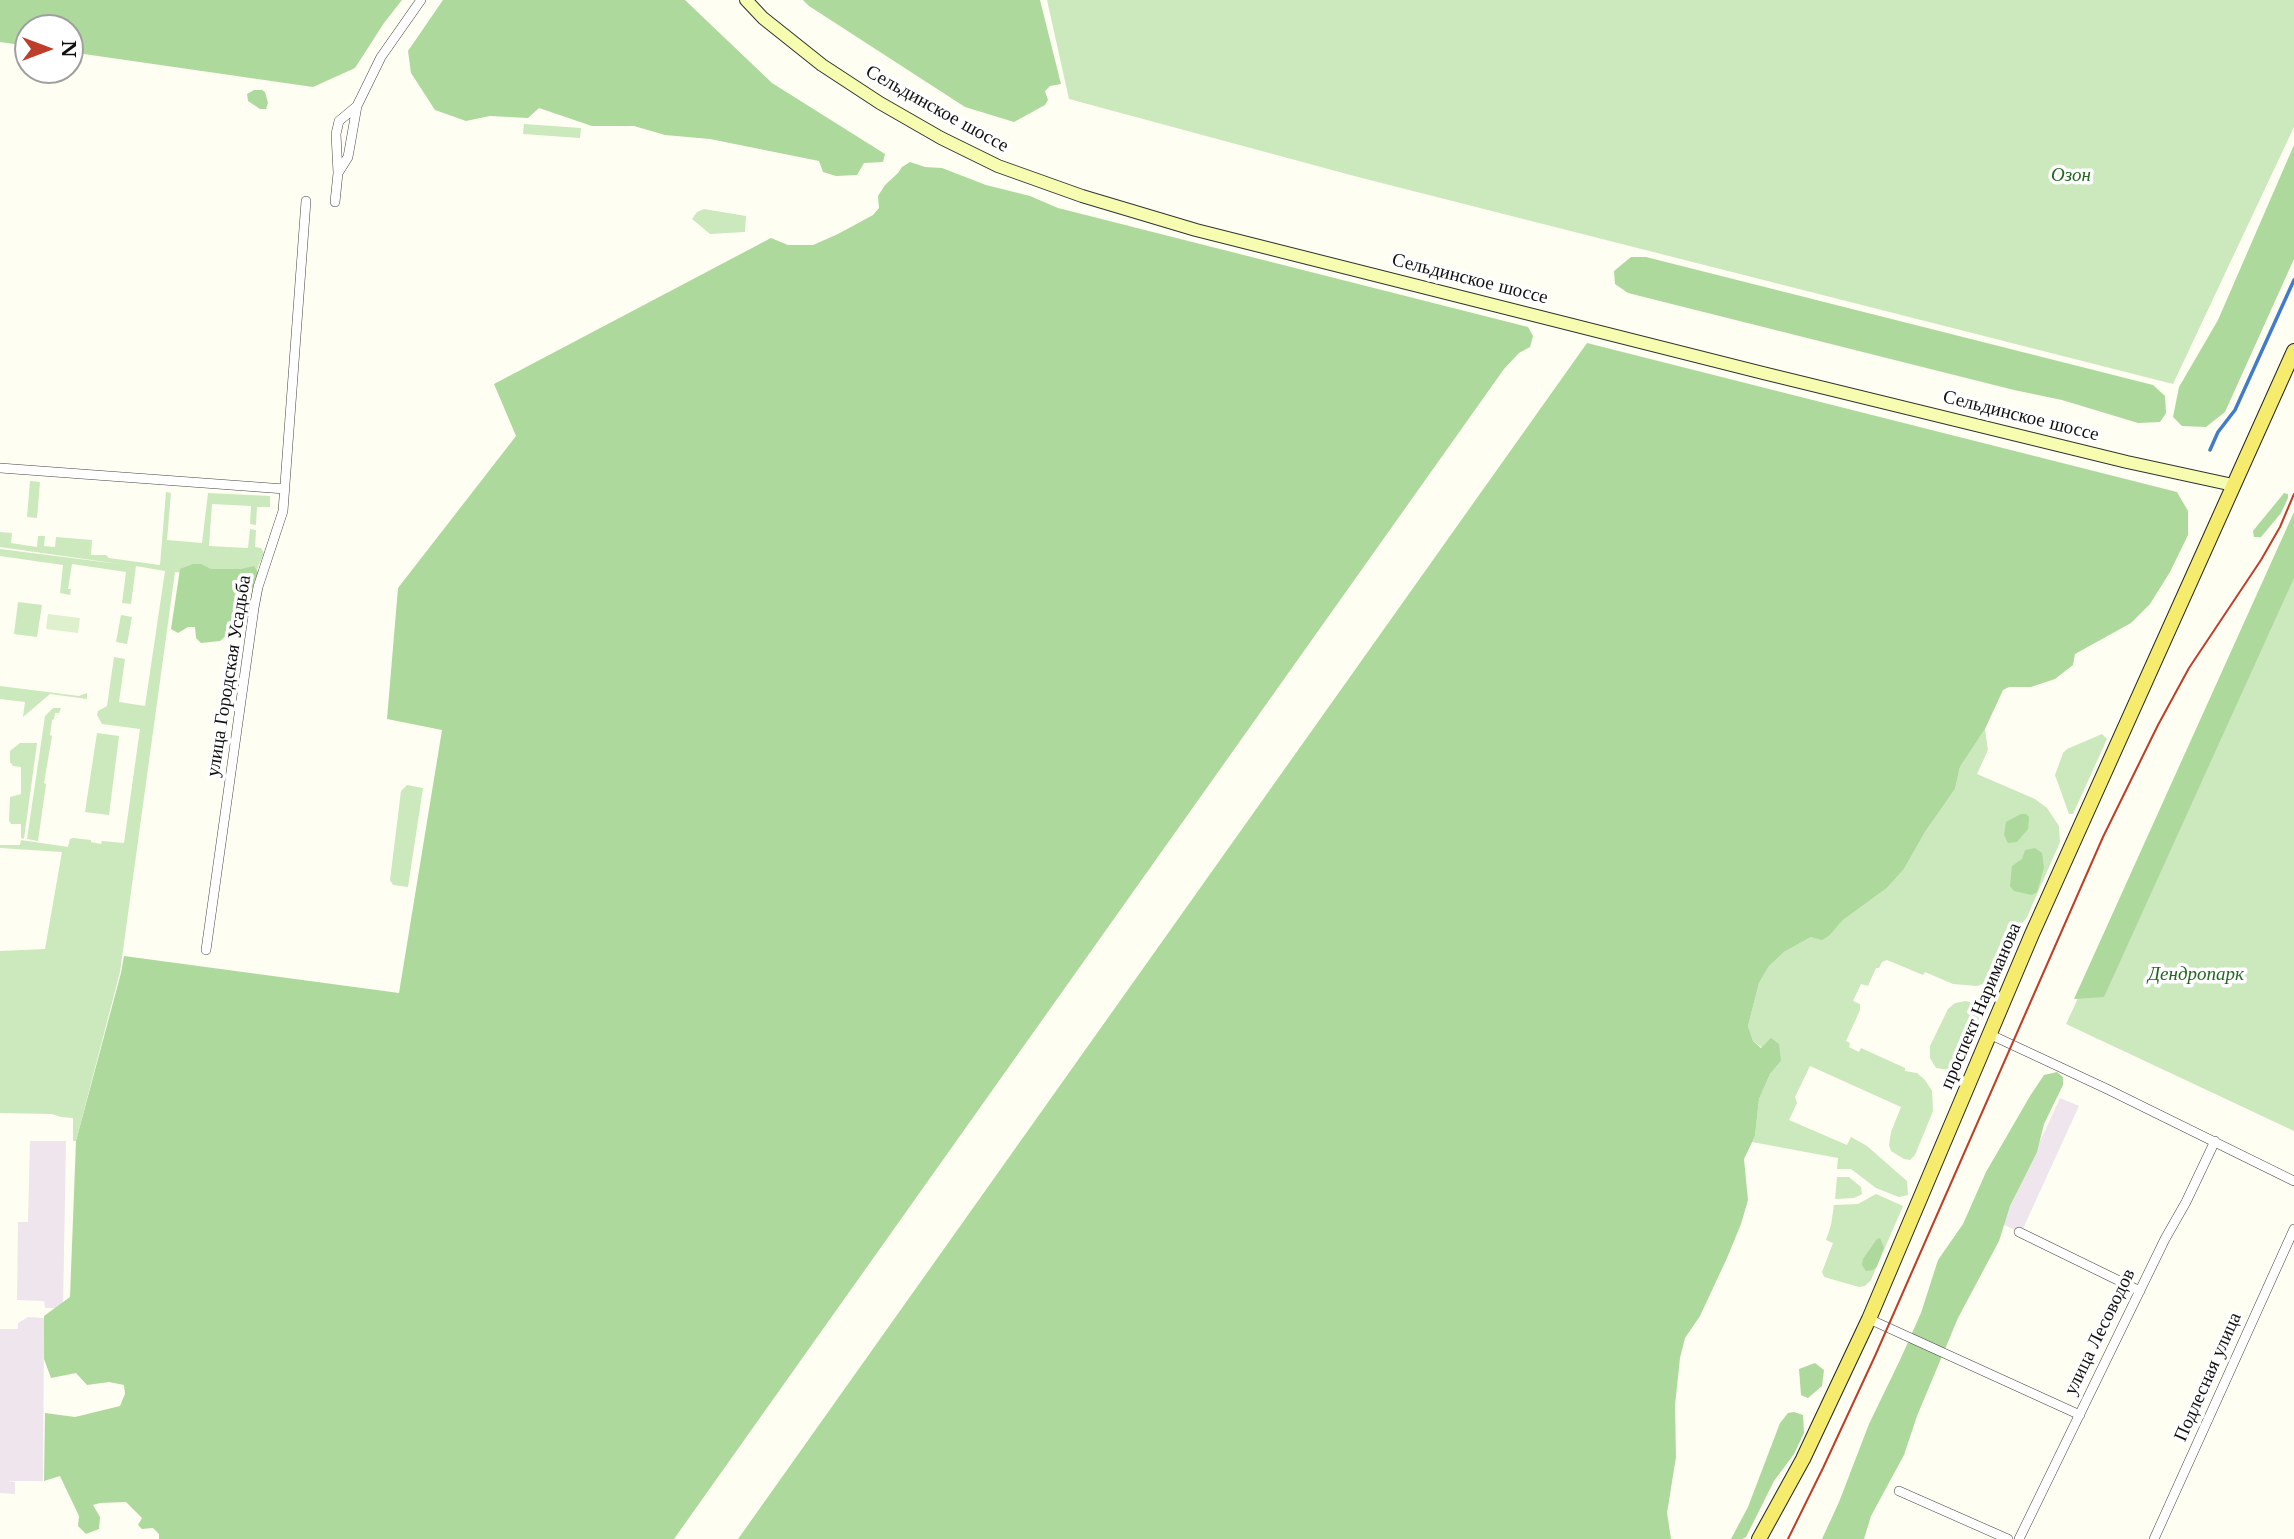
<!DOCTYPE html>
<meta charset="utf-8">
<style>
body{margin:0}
#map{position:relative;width:2294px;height:1539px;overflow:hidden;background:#fffef3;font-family:"Libre Baskerville",serif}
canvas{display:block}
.north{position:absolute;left:14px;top:14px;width:70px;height:70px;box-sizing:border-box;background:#fff;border:2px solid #9f9f9f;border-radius:50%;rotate:90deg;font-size:19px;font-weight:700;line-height:28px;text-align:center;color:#101010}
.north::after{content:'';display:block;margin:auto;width:24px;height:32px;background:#bd3e2a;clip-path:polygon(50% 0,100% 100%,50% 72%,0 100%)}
</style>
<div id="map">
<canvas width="2294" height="1539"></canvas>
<div class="north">N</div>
</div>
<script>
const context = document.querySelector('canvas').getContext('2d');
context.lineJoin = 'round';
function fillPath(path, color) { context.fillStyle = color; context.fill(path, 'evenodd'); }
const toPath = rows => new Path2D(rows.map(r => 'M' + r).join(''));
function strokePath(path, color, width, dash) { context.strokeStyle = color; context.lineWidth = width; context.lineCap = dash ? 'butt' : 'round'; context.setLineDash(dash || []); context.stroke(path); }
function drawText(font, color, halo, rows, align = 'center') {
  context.font = font + ' "Libre Baskerville",serif'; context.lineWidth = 7; context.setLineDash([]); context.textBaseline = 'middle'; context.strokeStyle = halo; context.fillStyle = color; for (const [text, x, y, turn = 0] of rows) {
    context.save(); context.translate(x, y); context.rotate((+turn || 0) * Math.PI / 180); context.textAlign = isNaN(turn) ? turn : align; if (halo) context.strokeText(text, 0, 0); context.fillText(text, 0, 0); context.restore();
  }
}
fillPath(toPath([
 [2060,1098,2079,1106,2021,1233,2002,1224],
 [30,1141,66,1141,63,1308,45,1308,44,1301,17,1300,18,1222,28,1222],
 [28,1317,44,1318,43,1481,6,1481,15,1482,15,1494,0,1493,0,1329,18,1329,18,1323]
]), '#eee5ed');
fillPath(toPath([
 [1047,0,2294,0,2294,127,2173,384,1358,177,1069,99],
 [524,124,581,128,580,138,523,134],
 [704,209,746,216,745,232,710,234,692,219,697,212],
 [30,481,40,482,37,518,27,517],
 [166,492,171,493,167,540,202,543,208,493,270,496,270,507,257,507,256,525,250,524,251,506,212,504,209,546,248,548,250,529,256,530,255,547,261,548,264,553,252,581,175,572,120,972,76,1141,73,1141,73,1118,61,1117,52,1114,0,1113,0,951,45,949,62,852,0,848,0,845,20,845,21,840,68,847,70,839,73,838,91,840,91,842,101,844,102,841,124,843,140,729,102,724,97,715,98,711,107,706,114,657,125,659,119,702,145,706,165,571,136,566,131,604,122,603,126,572,72,564,68,589,71,589,70,595,60,593,63,565,0,556,0,549,127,565,0,547,0,532,12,533,11,543,37,547,38,536,45,536,44,546,55,547,56,537,92,540,91,555,106,555,109,558,160,565],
 [2294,536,2294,1131,2066,1024],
 [18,602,42,605,37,637,14,634],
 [121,615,132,617,127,644,116,642],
 [0,686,79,696,87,693,87,699,50,694,23,717,25,702,0,699],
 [53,708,61,708,59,713,55,713,54,719,52,720,50,735,52,736,44,783,46,784,38,841,27,839,45,716],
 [1985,729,1988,750,1977,774,2035,799,2047,808,2059,826,2060,842,2027,917,2012,937,1994,974,1986,983,1977,986,1953,984,1925,972,1923,975,1887,960,1882,962,1879,968,1876,968,1868,986,1861,984,1853,1001,1860,1004,1860,1010,1846,1041,1850,1043,1849,1047,1859,1052,1861,1048,1905,1068,1905,1071,1917,1073,1925,1080,1932,1091,1933,1111,1915,1155,1910,1160,1904,1159,1891,1151,1889,1145,1891,1132,1901,1107,1810,1066,1795,1097,1797,1103,1789,1120,1847,1145,1851,1137,1867,1146,1907,1181,1908,1195,1899,1197,1876,1188,1851,1169,1837,1169,1838,1158,1752,1142,1755,1136,1759,1099,1770,1074,1781,1061,1753,1041,1748,1026,1759,983,1769,966,1784,952,1811,937,1830,935,1843,920,1887,888,1904,869,1925,832,1955,789,1960,767],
 [97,733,119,736,109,815,85,812],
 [2102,734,2107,739,2073,814,2069,814,2055,775,2063,753,2067,749],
 [20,743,37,743,24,839,21,838,21,824,11,824,9,821,10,797,21,794,21,767,13,766,10,762,10,751],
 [407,785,423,788,408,887,393,885,390,880,401,791],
 [1966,1001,1977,1005,1980,1009,1980,1017,1959,1064,1949,1070,1936,1068,1930,1058,1930,1046,1948,1009,1955,1003],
 [1837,1177,1849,1177,1861,1187,1862,1194,1854,1198,1835,1199],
 [1876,1194,1903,1206,1871,1280,1865,1286,1859,1287,1824,1277,1822,1272,1833,1243,1826,1240,1831,1225,1834,1205,1858,1204]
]), '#cbe9bc');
fillPath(toPath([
 [0,0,402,0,384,23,355,68,313,87,70,52,70,28,28,28,28,46,0,42],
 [443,0,685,0,772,83,885,154,883,162,864,163,857,175,836,176,823,172,819,161,710,139,665,135,634,126,592,126,539,108,528,118,490,116,466,121,435,110,411,73,408,51],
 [803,0,1040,0,1061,84,1050,86,1045,91,1048,100,1045,105,1014,122,965,107,809,6],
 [254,90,262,90,265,92,268,103,266,109,260,109,248,101,247,94],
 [2294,145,2294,259,2225,412,2206,427,2182,426,2173,417,2179,387,2218,320],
 [910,162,925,167,942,168,986,185,1030,196,1058,208,1528,327,1533,336,1530,347,1519,353,1504,369,674,1539,159,1539,159,1534,153,1528,142,1529,138,1525,142,1518,126,1502,100,1503,93,1505,100,1517,99,1529,86,1534,78,1526,79,1516,60,1476,44,1481,45,1413,75,1417,120,1406,125,1394,124,1385,109,1382,87,1385,76,1373,51,1378,44,1359,44,1316,70,1297,76,1141,121,973,124,956,399,993,442,730,387,719,398,588,516,436,494,384,771,238,788,245,813,245,838,234,873,215,879,208,878,196,885,185,898,173,902,167],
 [1631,257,1646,257,2153,385,2165,396,2166,413,2160,422,2138,423,2062,400,2014,390,1628,293,1615,284,1614,271],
 [1587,343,2177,492,2188,511,2188,535,2170,572,2150,604,2131,623,2075,654,2073,665,2055,679,2031,687,2009,687,2003,690,1985,729,1960,767,1955,789,1925,832,1904,869,1887,888,1843,920,1830,935,1822,940,1811,937,1784,952,1769,966,1759,983,1748,1026,1753,1041,1761,1048,1771,1038,1779,1044,1781,1061,1770,1074,1759,1099,1755,1136,1744,1159,1748,1200,1741,1224,1727,1258,1700,1316,1685,1338,1680,1358,1675,1405,1676,1457,1667,1513,1671,1539,738,1539],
 [2284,493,2288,494,2288,498,2281,513,2261,537,2254,537,2253,531],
 [2294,512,2294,578,2104,997,2074,999],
 [193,564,201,564,211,569,241,569,254,566,258,572,248,601,241,610,238,626,220,641,201,643,196,638,195,627,188,627,178,633,171,629,180,569],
 [2021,814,2026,814,2029,817,2028,829,2017,842,2008,843,2004,835,2006,822],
 [2035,848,2042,853,2044,868,2037,892,2032,895,2014,891,2010,886,2012,866,2022,859,2025,850],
 [2057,1072,2063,1077,2063,1085,2044,1124,2037,1152,2010,1206,1999,1241,1958,1318,1917,1416,1904,1455,1871,1516,1864,1539,1822,1539,1839,1502,1869,1424,1900,1360,1921,1313,1938,1260,1963,1224,1986,1172,2030,1096,2044,1075],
 [1880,1238,1884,1248,1877,1266,1873,1270,1866,1271,1862,1265,1863,1259,1877,1239],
 [1815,1363,1824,1370,1822,1386,1808,1398,1801,1395,1799,1369],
 [1794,1412,1803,1415,1804,1433,1794,1454,1774,1481,1746,1537,1742,1539,1731,1539,1748,1507,1780,1423,1788,1413]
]), '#add99c');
fillPath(toPath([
 [48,614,80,618,78,633,46,629]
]), '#def0ce');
strokePath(toPath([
 [2210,450,2218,432,2235,410,2294,280]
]), '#417bca', 3.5);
const street = toPath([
 [338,173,348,157,357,106],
 [335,202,338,173,336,134,339,121,357,106,381,57,421,0],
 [0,468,285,489],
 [206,950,254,608,258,587,283,511,306,201],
 [1989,1034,2107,1089,2294,1181],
 [2019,1232,2140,1291],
 [1869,1319,2080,1415],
 [1899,1491,2008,1539],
 [2019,1539,2165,1239,2186,1202,2215,1141],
 [2154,1539,2294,1229]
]);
const secondary = toPath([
 [746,0,763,18,822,65,880,103,941,138,998,166,1082,196,1196,230,1763,373,2127,462,2233,485]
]);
const primary = toPath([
 [1759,1539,1803,1459,1869,1319,2032,934,2294,351]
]);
strokePath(street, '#434343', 10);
strokePath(secondary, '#323232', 14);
strokePath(primary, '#212121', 16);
strokePath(street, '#fff', 9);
strokePath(secondary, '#f7fdb0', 12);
strokePath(primary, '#f5ec6d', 14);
strokePath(toPath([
 [1788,1539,1823,1468,1875,1356,2103,837,2158,725,2189,668,2261,560,2280,527,2294,494]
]), '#bd3e2a', 2);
drawText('19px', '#101010', '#fff', [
 ["Сельдинское шоссе",937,109,29],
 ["Сельдинское шоссе",1470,279,14],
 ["Сельдинское шоссе",2021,416,14],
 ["улица Городская Усадьба",229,676,-81],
 ["проспект Нариманова",1981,1006,-67],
 ["улица Лесоводов",2100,1332,-64],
 ["Подлесная улица",2208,1377,-66]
]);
drawText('italic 19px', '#236721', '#fff', [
 ["Озон",2071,176],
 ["Дендропарк",2196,975]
]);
</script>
